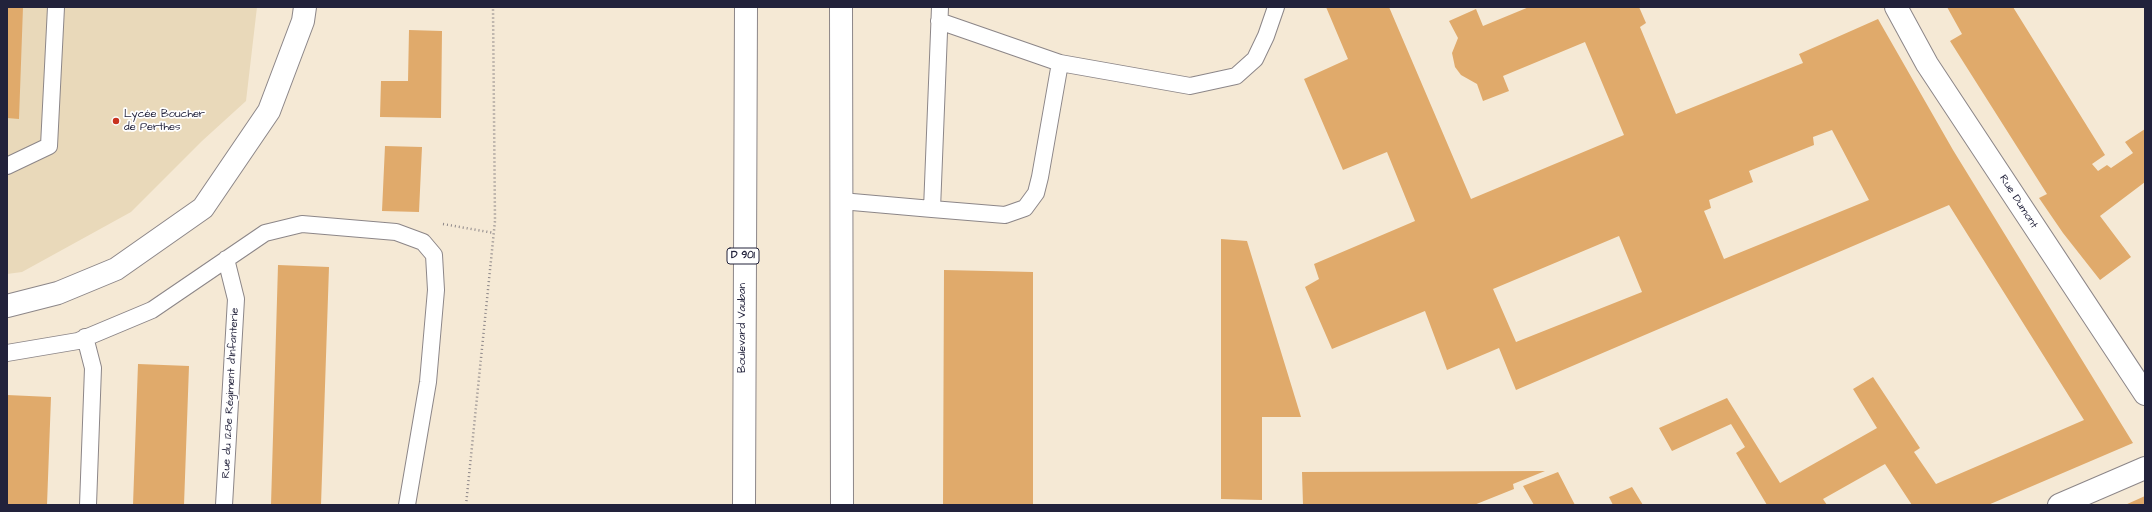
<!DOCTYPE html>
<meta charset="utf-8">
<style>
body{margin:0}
#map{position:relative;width:2152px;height:512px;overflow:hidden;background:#f5e9d5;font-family:"Architects Daughter",sans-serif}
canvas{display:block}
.frame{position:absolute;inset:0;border:8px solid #22223b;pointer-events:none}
</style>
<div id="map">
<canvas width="2152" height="512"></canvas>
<div class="frame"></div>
</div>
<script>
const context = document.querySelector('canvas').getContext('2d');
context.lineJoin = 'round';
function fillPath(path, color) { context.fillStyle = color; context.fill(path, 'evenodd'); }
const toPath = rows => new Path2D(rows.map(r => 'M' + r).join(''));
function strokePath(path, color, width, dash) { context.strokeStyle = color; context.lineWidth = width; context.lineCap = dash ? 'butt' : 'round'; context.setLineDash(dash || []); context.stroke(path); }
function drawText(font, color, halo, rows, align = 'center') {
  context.font = font + ' "Architects Daughter",sans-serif'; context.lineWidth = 3.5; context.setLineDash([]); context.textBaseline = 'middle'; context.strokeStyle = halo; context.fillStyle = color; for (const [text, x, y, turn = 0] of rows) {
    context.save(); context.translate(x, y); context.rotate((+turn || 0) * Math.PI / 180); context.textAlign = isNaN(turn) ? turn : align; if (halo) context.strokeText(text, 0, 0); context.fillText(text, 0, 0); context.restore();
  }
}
fillPath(toPath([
 [7,7,257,7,246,101,202,141,131,212,22,272,7,274]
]), '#e9d9ba');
fillPath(toPath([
 [7,7,23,7,19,119,7,118],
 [1326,7,1389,7,1471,199,1624,135,1585,42,1503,76,1509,91,1483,101,1477,84,1461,75,1455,67,1452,53,1458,38,1449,21,1476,9,1483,26,1529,7,1639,7,1646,23,1640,27,1676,114,1803,63,1799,54,1878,19,1953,150,2133,443,1988,505,1912,505,1885,464,1823,499,1827,505,1767,505,1736,453,1745,447,1731,424,1672,451,1659,428,1727,398,1780,483,1877,428,1853,389,1873,377,1920,448,1914,452,1936,484,2084,420,1949,205,1516,390,1499,348,1447,370,1425,311,1332,349,1305,287,1319,279,1314,264,1415,221,1387,152,1343,170,1304,79,1348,59],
 [1832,130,1869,200,1724,259,1704,211,1711,208,1709,200,1753,182,1749,171,1814,145,1813,137],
 [1619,236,1642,292,1516,342,1493,289],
 [1947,7,2013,7,2105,155,2092,164,2098,171,2107,165,2111,168,2133,153,2125,142,2145,129,2145,182,2100,216,2131,257,2100,280,2063,233,2039,198,2047,194,1950,41,1962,34],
 [409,30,442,31,441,118,380,117,381,81,408,81],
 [385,146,422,147,419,212,382,211],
 [1221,239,1247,241,1301,417,1262,417,1262,500,1221,499],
 [278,265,329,267,321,505,271,505],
 [944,270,1033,272,1033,505,943,505],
 [138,364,189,366,184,505,133,505],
 [7,395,51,397,47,505,7,505],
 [1545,471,1513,484,1514,489,1474,505,1303,505,1302,472],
 [1558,472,1575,505,1534,505,1523,486],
 [1632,487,1643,505,1613,505,1609,497],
 [2145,496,2145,505,2125,505]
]), '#e0aa6b');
const service = toPath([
 [939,21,1060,63,1040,177,1036,193,1025,208,1005,215,932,209,940,7],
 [1060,63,1190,86,1236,76,1255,59,1266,36,1276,7],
 [7,166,49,146,56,7],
 [841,201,932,209],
 [85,337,93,368,88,505],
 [7,353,78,341,152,310,265,233,302,224,396,232,423,242,434,255,436,290,428,382,407,505],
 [224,505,236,299,226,259]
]);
const minor = toPath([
 [1896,7,1927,64,2145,394],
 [7,306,58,293,116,269,203,208,269,111,303,21,305,7],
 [2059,505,2145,468]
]);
const primary = toPath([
 [841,7,842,505],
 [744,505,746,7]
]);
strokePath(service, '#8c8688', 18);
strokePath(minor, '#8c8688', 24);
strokePath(primary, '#8c8688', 24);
strokePath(toPath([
 [443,224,494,233],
 [466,505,495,221,493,7]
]), '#8c8688', 2.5, [1, 3]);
strokePath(service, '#fff', 16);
strokePath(minor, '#fff', 22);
strokePath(primary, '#fff', 22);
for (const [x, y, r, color] of [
 [116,121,4,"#c8321e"]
]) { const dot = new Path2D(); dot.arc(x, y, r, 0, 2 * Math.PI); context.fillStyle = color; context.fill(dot); strokePath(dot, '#fff', 1.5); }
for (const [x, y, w] of [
 [743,256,32]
]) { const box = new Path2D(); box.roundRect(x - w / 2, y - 8, w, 16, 3); context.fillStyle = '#fff'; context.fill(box); strokePath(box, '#22223b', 1); }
drawText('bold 10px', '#22223b', null, [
 ["D 901",743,256]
]);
drawText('11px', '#22223b', '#fff', [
 ["Lycée Boucher",124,115],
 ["de Perthes",124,128]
], 'left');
drawText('11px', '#22223b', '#fff', [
 ["Rue Dumont",2018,202,57],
 ["Boulevard Vauban",743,328,-90],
 ["Rue du 128e Régiment d'Infanterie",231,393,-87]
]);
</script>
